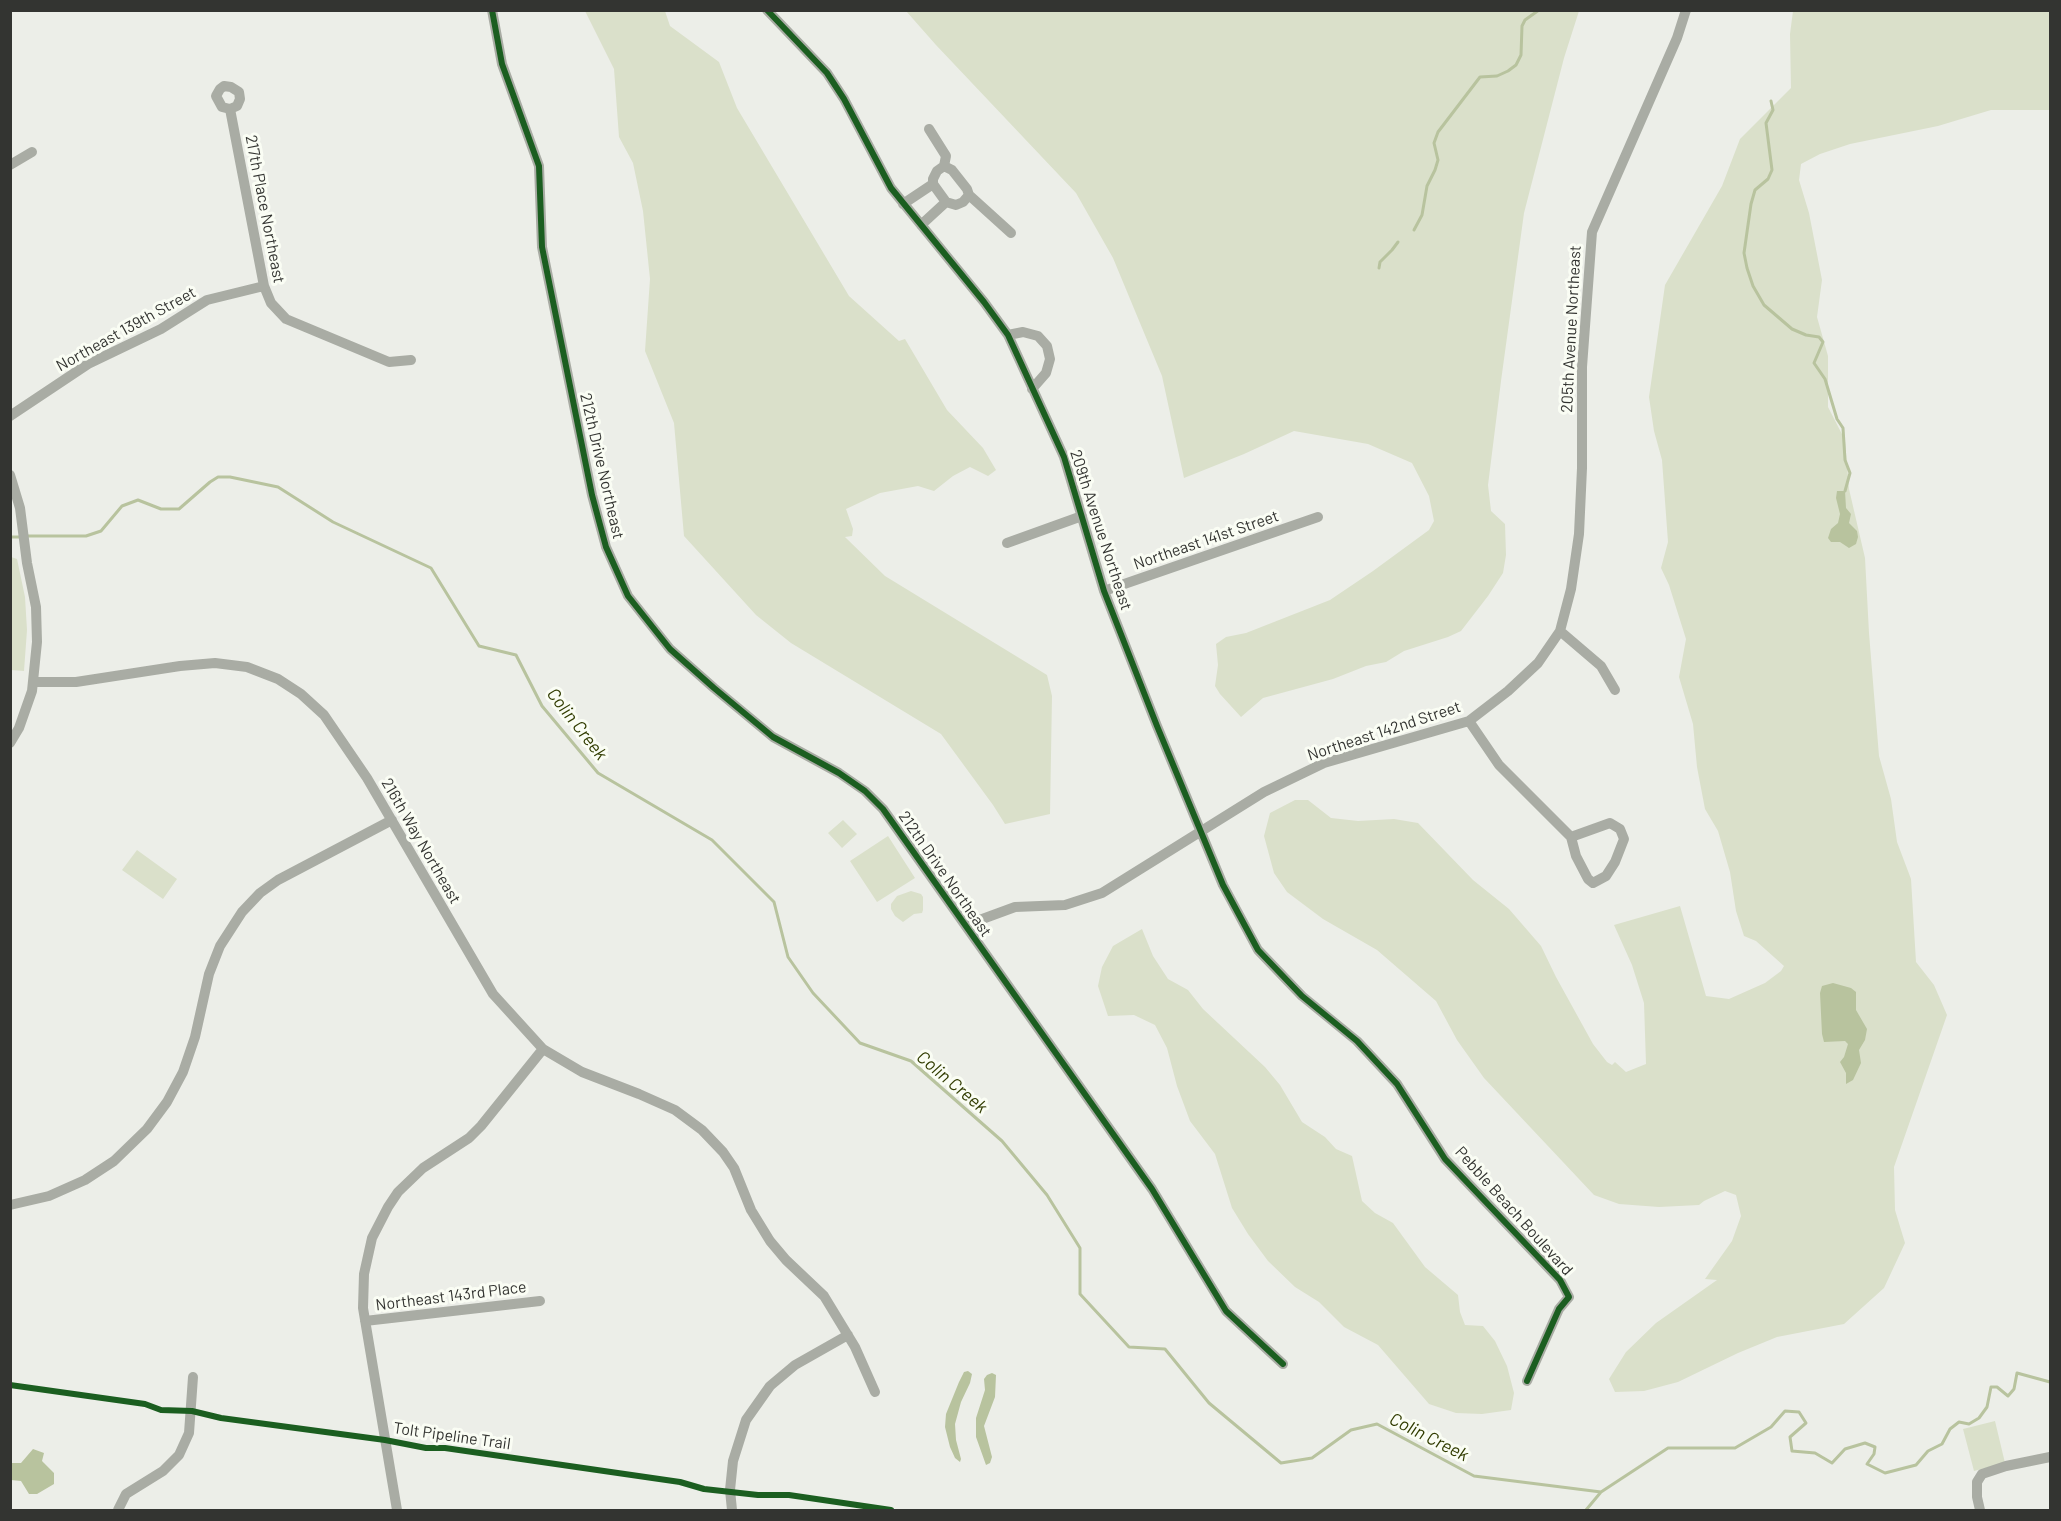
<!DOCTYPE html>
<style>
body{margin:0}
#map{position:relative;width:2061px;height:1521px;overflow:hidden;background:#eceee8;font-family:Barlow,sans-serif}
canvas{display:block}
.frame{position:absolute;inset:0;border:12px solid #333431;pointer-events:none}
</style>
<div id="map">
<canvas width="2061" height="1521"></canvas>
<div class="frame"></div>
</div>
<script>
const context = document.querySelector('canvas').getContext('2d');
context.lineJoin = 'round';
function fillPath(path, color) { context.fillStyle = color; context.fill(path, 'evenodd'); }
const toPath = rows => new Path2D(rows.map(r => 'M' + r).join(''));
function strokePath(path, color, width, dash) { context.strokeStyle = color; context.lineWidth = width; context.lineCap = dash ? 'butt' : 'round'; context.setLineDash(dash || []); context.stroke(path); }
function drawText(font, color, halo, rows, align = 'center') {
  context.font = font + ' Barlow,sans-serif'; context.lineWidth = 6; context.setLineDash([]); context.textBaseline = 'middle'; context.strokeStyle = halo; context.fillStyle = color; for (const [text, x, y, turn = 0] of rows) {
    context.save(); context.translate(x, y); context.rotate((+turn || 0) * Math.PI / 180); context.textAlign = isNaN(turn) ? turn : align; if (halo) context.strokeText(text, 0, 0); context.fillText(text, 0, 0); context.restore();
  }
}
fillPath(toPath([
 [585,11,665,11,670,26,719,62,737,108,849,296,899,341,905,339,947,410,983,448,996,470,988,476,970,467,953,476,934,491,918,486,880,493,846,509,853,529,852,536,845,537,885,576,1047,675,1052,696,1050,814,1005,824,993,805,941,734,791,643,756,615,684,536,674,423,645,351,650,279,643,211,633,163,619,137,614,69],
 [906,11,1579,11,1564,58,1524,213,1501,381,1488,485,1491,511,1505,524,1506,555,1503,573,1488,596,1461,631,1448,637,1404,651,1386,662,1366,666,1333,679,1263,698,1241,717,1220,694,1215,686,1218,665,1216,644,1226,637,1246,633,1330,600,1373,571,1429,530,1434,521,1429,496,1412,463,1368,444,1294,431,1244,454,1184,478,1162,376,1113,258,1076,193,936,45],
 [1793,11,2050,11,2050,110,1991,110,1938,126,1850,144,1820,154,1801,164,1799,180,1809,213,1822,280,1817,317,1828,356,1828,407,1845,440,1849,489,1865,558,1869,633,1879,756,1891,799,1897,842,1911,879,1916,962,1934,985,1947,1015,1894,1167,1895,1210,1905,1243,1884,1288,1844,1324,1777,1337,1738,1353,1678,1382,1644,1391,1615,1392,1609,1379,1626,1352,1656,1323,1717,1280,1705,1279,1732,1241,1741,1216,1736,1195,1725,1191,1704,1201,1699,1205,1659,1207,1619,1204,1594,1195,1484,1078,1457,1040,1436,1001,1377,950,1323,919,1287,892,1274,873,1264,836,1270,813,1295,800,1308,800,1331,818,1358,821,1394,819,1418,823,1473,880,1509,909,1541,946,1556,977,1593,1044,1607,1062,1612,1065,1615,1062,1626,1072,1646,1064,1644,1003,1632,965,1614,925,1680,906,1706,996,1729,999,1765,983,1781,971,1784,966,1756,941,1744,936,1736,911,1730,872,1718,831,1705,809,1697,767,1693,724,1679,677,1686,639,1669,585,1661,568,1668,542,1662,460,1654,431,1649,397,1665,285,1722,186,1740,139,1791,88,1790,34],
 [11,557,17,559,25,597,27,630,24,671,11,670],
 [843,820,857,834,842,848,828,833],
 [888,836,915,878,877,902,850,861],
 [137,850,177,879,163,899,122,870],
 [911,891,921,894,923,897,923,910,922,913,914,914,903,922,895,916,891,909,891,904,897,896],
 [1142,929,1153,956,1168,979,1188,990,1203,1009,1265,1067,1280,1085,1302,1122,1325,1137,1336,1149,1352,1156,1362,1201,1375,1213,1393,1223,1425,1267,1458,1295,1460,1312,1465,1325,1483,1326,1495,1341,1507,1366,1514,1393,1511,1410,1482,1414,1456,1413,1429,1404,1378,1345,1344,1327,1319,1302,1295,1287,1268,1261,1248,1234,1232,1208,1215,1154,1190,1121,1177,1086,1167,1048,1155,1025,1134,1015,1108,1016,1098,986,1102,967,1113,946],
 [1995,1421,2005,1463,1974,1471,1963,1429]
]), '#dae0ca');
fillPath(toPath([
 [1837,491,1845,491,1846,508,1851,514,1849,523,1857,531,1858,537,1856,544,1849,548,1840,542,1831,542,1828,538,1831,529,1838,523,1840,514,1836,498],
 [1833,983,1851,988,1856,992,1856,1010,1867,1029,1865,1040,1859,1050,1861,1063,1853,1080,1846,1084,1846,1073,1840,1062,1844,1057,1848,1044,1845,1041,1824,1042,1822,1034,1820,993,1822,986],
 [968,1371,972,1374,970,1383,961,1402,955,1424,956,1440,961,1459,960,1462,955,1458,950,1447,945,1427,946,1414,959,1382,964,1372],
 [992,1373,996,1375,995,1397,984,1426,992,1457,990,1463,986,1465,976,1437,976,1418,985,1390,984,1379,987,1375],
 [33,1449,44,1453,42,1461,54,1473,54,1484,37,1494,29,1494,21,1481,11,1480,11,1463,21,1463]
]), '#b8c39e');
strokePath(toPath([
 [1771,101,1773,110,1766,123,1772,170,1768,179,1755,190,1751,204,1744,253,1747,268,1753,286,1764,305,1792,329,1806,335,1819,337,1823,342,1814,363,1825,379,1837,419,1843,428,1845,460,1850,473,1845,491],
 [1414,230,1422,215,1427,186,1435,170,1438,160,1434,143,1438,132,1480,77,1497,76,1508,71,1516,65,1521,55,1522,26,1525,20,1539,10],
 [1379,268,1380,262,1392,250,1398,242],
 [27,536,86,536,101,531,122,506,138,500,161,509,179,509,210,482,218,477,230,477,278,487,333,522,431,568,479,646,516,655,542,706,598,773,712,840,774,902,788,957,813,993,860,1043,911,1061,1002,1141,1047,1195,1080,1248,1080,1294,1129,1347,1165,1349,1209,1403,1281,1463,1312,1458,1351,1430,1377,1424,1474,1476,1601,1492],
 [10,537,21,537],
 [1586,1510,1601,1492,1668,1448,1735,1448,1771,1427,1785,1411,1799,1412,1806,1423,1790,1437,1792,1451,1815,1453,1832,1463,1845,1449,1865,1443,1875,1447,1874,1454,1867,1464,1885,1473,1916,1465,1928,1451,1942,1444,1950,1429,1959,1422,1969,1424,1979,1418,1987,1407,1991,1387,1997,1387,2008,1396,2014,1389,2017,1373,2050,1382]
]), '#b8c39e', 3);
strokePath(toPath([
 [492,10,502,64,539,166,542,247,592,495,606,547,628,596,670,649,714,688,773,737,839,773,865,791,883,809,1152,1189,1226,1311,1283,1364],
 [767,10,827,73,844,99,891,188,984,302,1008,335,1064,457,1104,591,1157,726,1223,885,1258,950,1302,996,1357,1041,1397,1084,1445,1159,1560,1280,1569,1297,1559,1309,1527,1381],
 [230,109,222,107,216,96,220,89,224,86,231,87,239,92,240,99,237,106,230,109,264,286,271,303,286,319,389,362,411,360],
 [929,129,946,156,944,166],
 [10,165,32,152],
 [944,166,952,170,967,189,969,195,963,202,956,205,946,202,933,184,933,179,937,171,944,166],
 [969,195,1011,233],
 [903,204,933,184],
 [921,225,946,202],
 [1008,335,1023,332,1038,336,1047,346,1050,359,1046,373,1032,389],
 [10,416,88,364,161,329,207,300,264,286],
 [10,475,20,508,27,563,36,607,37,642,32,691,19,728,10,743],
 [1007,543,1082,516],
 [1104,591,1318,517],
 [1560,631,1601,666,1615,690],
 [33,682,76,682,180,666,215,663,247,667,278,679,301,694,324,715,367,778,493,994,543,1049,582,1072,639,1094,675,1110,702,1130,723,1152,734,1168,751,1210,770,1241,786,1260,824,1296,855,1347,875,1392],
 [1469,721,1499,765,1571,837,1576,856,1588,879,1593,883,1606,876,1615,862,1624,839,1620,829,1610,823,1571,837],
 [966,925,1015,907,1065,905,1102,893,1264,792,1324,763,1469,721,1508,691,1538,663,1560,631,1571,589,1579,534,1582,468,1582,367,1592,232,1677,38,1686,10],
 [10,1205,49,1196,85,1180,114,1161,147,1129,167,1102,183,1072,195,1037,209,974,220,946,242,912,260,893,278,880,392,820],
 [365,1321,540,1301],
 [118,1510,126,1494,163,1471,179,1455,189,1433,193,1377],
 [397,1510,363,1308,364,1274,372,1238,388,1207,398,1192,423,1168,469,1138,481,1126,543,1049],
 [732,1510,730,1490,733,1461,746,1420,770,1386,795,1365,848,1335],
 [1980,1510,1977,1497,1977,1482,1982,1474,2006,1466,2050,1457]
]), '#a9aca4', 10);
strokePath(toPath([
 [492,10,502,64,539,166,542,247,592,495,606,547,628,596,670,649,714,688,773,737,839,773,865,791,883,809,1152,1189,1226,1311,1283,1364],
 [767,10,827,73,844,99,891,188,984,302,1008,335,1064,457,1104,591,1157,726,1223,885,1258,950,1302,996,1357,1041,1397,1084,1445,1159,1560,1280,1569,1297,1559,1309,1527,1381],
 [10,1385,145,1404,161,1410,192,1411,221,1418,385,1440,426,1448,445,1448,680,1482,704,1489,758,1495,789,1495,891,1510]
]), '#1b5e20', 6);
drawText('16px', '#333431', '#fafdf4', [
 ["217th Place Northeast",265,209,79],
 ["Northeast 139th Street",126,329,-29],
 ["205th Avenue Northeast",1571,329,-87],
 ["212th Drive Northeast",602,466,77],
 ["209th Avenue Northeast",1101,530,72],
 ["Northeast 141st Street",1206,540,-19],
 ["Northeast 142nd Street",1384,731,-18],
 ["216th Way Northeast",421,841,60],
 ["212th Drive Northeast",945,874,55],
 ["Pebble Beach Boulevard",1514,1211,48],
 ["Northeast 143rd Place",451,1296,-7],
 ["Tolt Pipeline Trail",452,1436,8]
]);
drawText('italic 18px', '#313c00', '#fafdf4', [
 ["Colin Creek",577,724,52],
 ["Colin Creek",952,1082,40],
 ["Colin Creek",1429,1437,27]
]);
</script>
